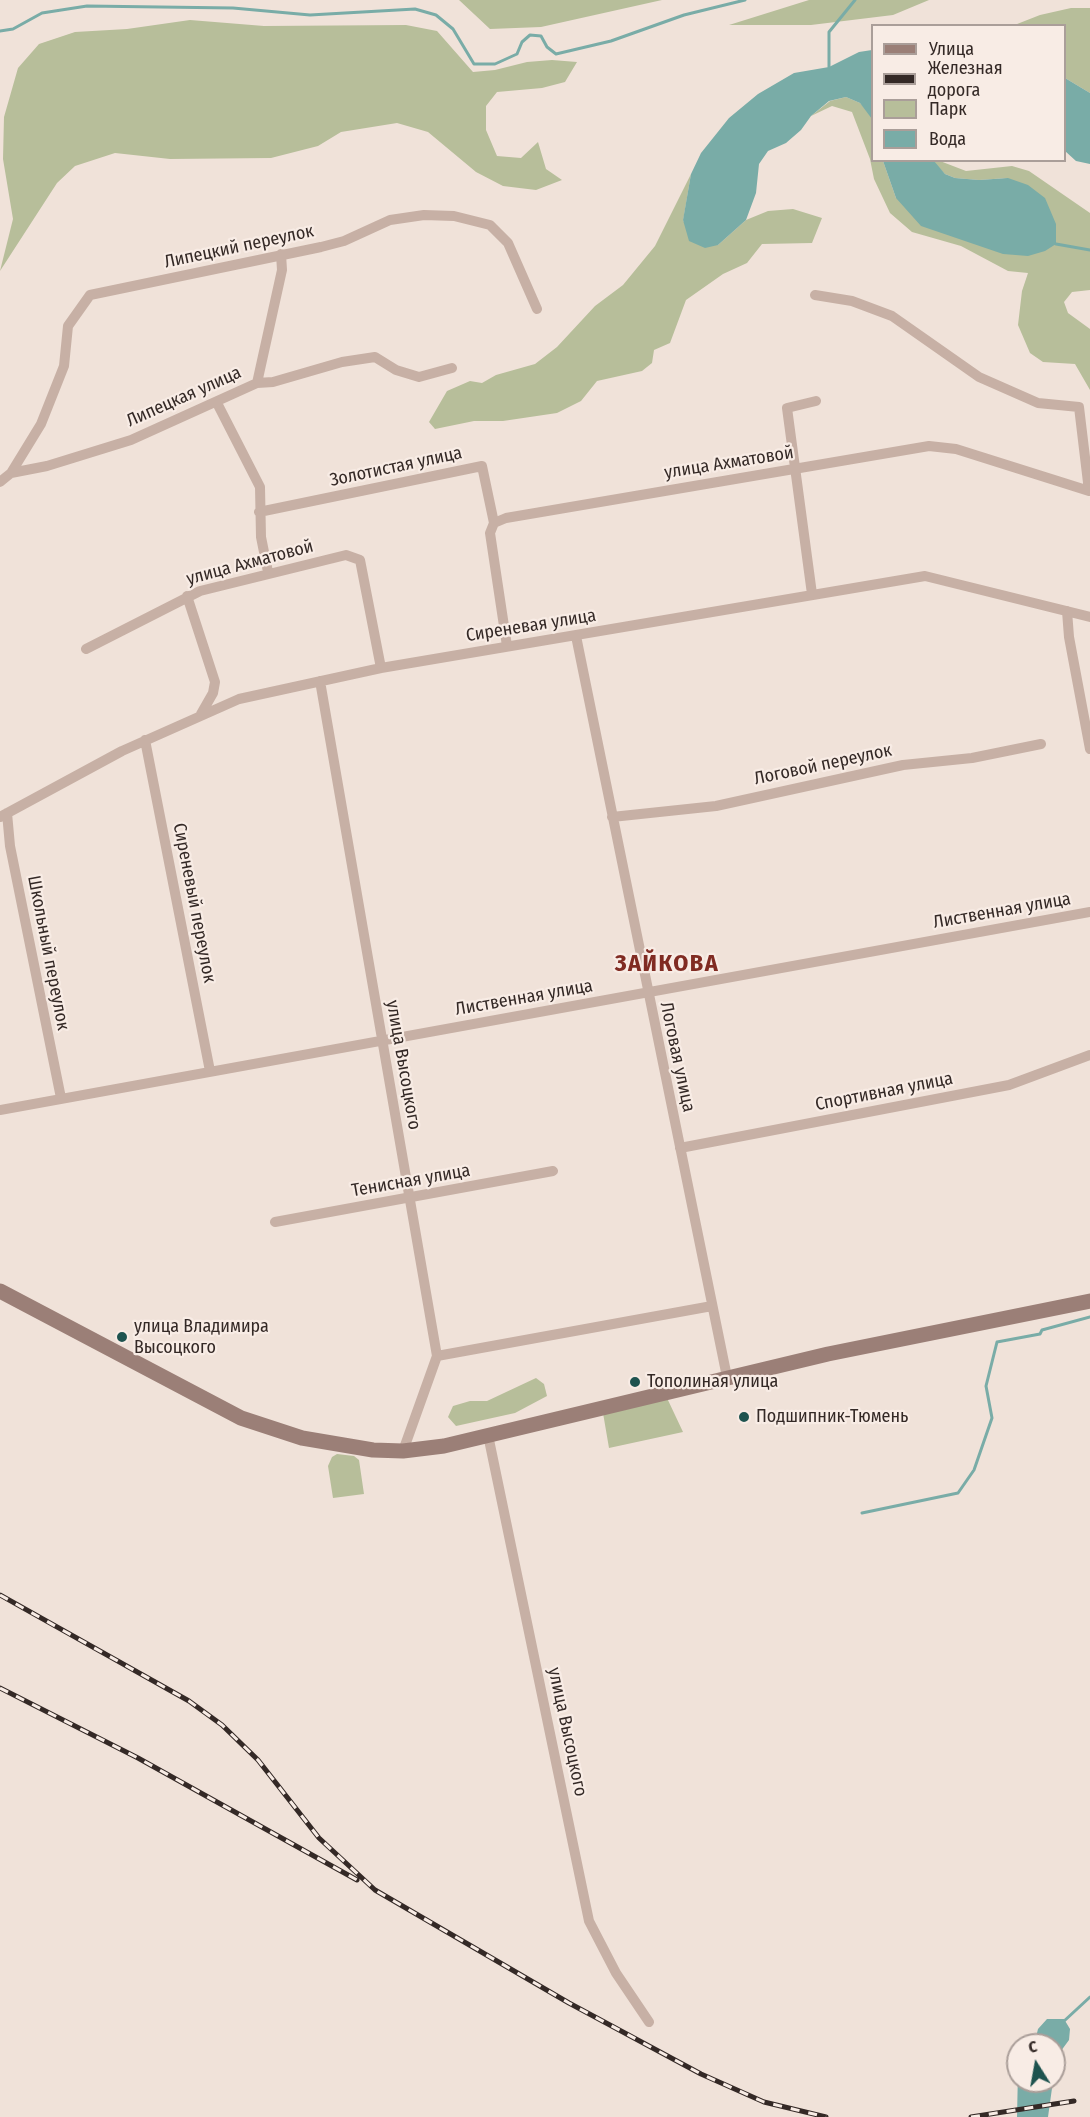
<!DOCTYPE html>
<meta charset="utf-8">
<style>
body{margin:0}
#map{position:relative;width:1090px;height:2117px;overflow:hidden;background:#f0e2d9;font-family:"Fira Sans Condensed",sans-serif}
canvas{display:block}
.legend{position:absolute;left:871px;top:24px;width:195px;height:138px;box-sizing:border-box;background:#f8ece5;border:2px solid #aa9e99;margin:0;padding:8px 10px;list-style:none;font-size:18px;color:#342926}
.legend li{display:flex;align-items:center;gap:12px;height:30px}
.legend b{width:30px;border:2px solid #aa9e99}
.north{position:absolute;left:1006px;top:2033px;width:60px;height:60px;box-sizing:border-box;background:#f8ece5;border:2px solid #aa9e99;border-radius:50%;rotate:349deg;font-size:16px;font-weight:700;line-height:24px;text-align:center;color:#342926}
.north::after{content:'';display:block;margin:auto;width:21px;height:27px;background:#1e534f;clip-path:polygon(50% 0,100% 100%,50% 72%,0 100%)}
</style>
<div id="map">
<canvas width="1090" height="2117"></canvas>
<ul class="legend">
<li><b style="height:8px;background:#9b7f77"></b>Улица</li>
<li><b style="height:8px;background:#342926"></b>Железная дорога</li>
<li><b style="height:16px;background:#b7be9a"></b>Парк</li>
<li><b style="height:16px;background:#79aca7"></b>Вода</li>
</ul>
<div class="north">С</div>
</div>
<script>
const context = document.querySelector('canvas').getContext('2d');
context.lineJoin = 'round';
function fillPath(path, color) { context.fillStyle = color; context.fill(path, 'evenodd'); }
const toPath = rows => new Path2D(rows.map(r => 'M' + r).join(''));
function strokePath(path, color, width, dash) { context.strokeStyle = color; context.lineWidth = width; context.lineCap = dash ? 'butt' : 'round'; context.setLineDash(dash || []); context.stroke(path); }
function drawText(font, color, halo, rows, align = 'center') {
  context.font = font + ' "Fira Sans Condensed",sans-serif'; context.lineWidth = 4.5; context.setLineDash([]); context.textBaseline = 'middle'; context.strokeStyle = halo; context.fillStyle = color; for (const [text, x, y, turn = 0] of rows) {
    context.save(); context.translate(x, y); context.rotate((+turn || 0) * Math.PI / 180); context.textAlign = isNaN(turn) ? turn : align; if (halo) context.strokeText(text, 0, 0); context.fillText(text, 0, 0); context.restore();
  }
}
fillPath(toPath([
 [459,0,662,0,541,27,490,29],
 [809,0,929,0,893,15,811,25,729,25],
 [1071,8,1090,8,1090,93,1065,78,1064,26,1012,26,1040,15],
 [190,20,264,26,406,25,437,31,473,72,495,70,527,62,552,60,577,62,565,82,542,88,497,92,486,106,486,130,497,156,521,158,538,142,546,169,562,180,536,190,503,186,476,172,428,132,397,123,341,132,318,146,271,158,170,159,115,153,75,166,57,183,0,271,13,219,3,159,4,117,18,68,39,44,75,32,127,29],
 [846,97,860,103,870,112,872,119,872,160,883,161,896,198,1008,178,979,180,955,178,945,174,936,165,934,161,940,161,966,171,1012,166,1029,171,1090,213,1090,290,1072,292,1064,302,1068,313,1090,329,1090,390,1075,364,1043,362,1030,353,1018,325,1022,291,1028,273,1008,271,961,246,912,232,890,213,874,179,870,159,852,112,832,106,811,116,830,101],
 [691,174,683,221,718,245,746,220,768,211,793,209,822,218,812,243,762,244,747,263,723,274,686,300,670,343,654,350,652,363,642,371,597,381,581,401,557,413,503,421,474,421,435,429,429,422,447,391,470,381,482,383,496,375,535,364,557,347,595,306,623,285,655,246],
 [536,1378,544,1384,547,1396,515,1413,456,1426,448,1417,453,1406,470,1401,487,1401],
 [667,1398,683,1432,609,1448,603,1413],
 [337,1454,354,1456,359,1460,364,1494,333,1498,328,1466,332,1457]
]), '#b7be9a');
fillPath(toPath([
 [872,50,872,119,860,103,846,97,829,101,811,116,801,130,786,143,768,151,759,164,756,193,746,220,718,245,705,248,689,241,683,220,691,174,701,153,729,118,758,94,794,73,829,67,859,52],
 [1065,78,1090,93,1090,164,1076,161,1065,151],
 [883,161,934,161,945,174,955,178,979,180,1008,178,1028,185,1045,198,1056,224,1056,244,1045,251,1028,256,1003,254,921,226,896,198],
 [1047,2019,1064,2019,1070,2029,1069,2040,1058,2055,1054,2073,1054,2045,1034,2045,1038,2029],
 [1018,2071,1018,2081,1053,2081,1048,2117,1017,2117]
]), '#79aca7');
strokePath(toPath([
 [0,31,13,29,42,13,87,6,233,8,310,15,415,9,436,15,453,29,474,64,495,64,517,54,522,42,530,35,541,36,547,47,556,54,611,41,684,15,745,0],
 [829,67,829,32,855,0],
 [1056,244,1090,250],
 [862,1513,958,1493,974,1470,992,1418,986,1386,997,1342,1040,1334,1042,1330,1090,1317],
 [1063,2022,1090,1997]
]), '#79aca7', 3);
strokePath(toPath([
 [257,383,282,270,281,254],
 [217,403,260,487,261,537,268,572],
 [11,473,41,424,64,366,68,326,90,295,321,247,344,241,390,220,424,215,454,216,490,225,508,243,537,309],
 [0,482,11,473,47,466,131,440,257,383,273,382,342,362,375,357,396,370,419,377,452,368],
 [259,512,482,466,494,523],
 [812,594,787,408,816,401],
 [187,596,215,682,213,693,201,714],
 [1067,611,1069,637,1090,749],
 [576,636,727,1377],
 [507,646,490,533,494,523,506,518,929,446,956,449,1089,491,1079,407,1038,403,979,377,892,316,852,301,815,295],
 [86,649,200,591,346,555,360,560,381,668],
 [320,681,437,1356,403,1451],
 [145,740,210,1071],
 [7,813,10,846,61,1098],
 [0,817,122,751,239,699,381,668,925,576,1090,617],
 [612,817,716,806,903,765,972,758,1041,744],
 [0,1110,1090,912],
 [680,1148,1009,1085,1090,1055],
 [275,1222,553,1171],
 [437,1356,712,1306],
 [488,1435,589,1921,616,1973,649,2022]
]), '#c7b0a5', 10);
strokePath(toPath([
 [0,1291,241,1418,302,1438,373,1450,403,1451,444,1446,828,1354,1090,1301]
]), '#9b7f77', 15);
const rail = toPath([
 [0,1595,189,1701,222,1725,258,1760,319,1838,375,1890,569,2003,701,2074,764,2102,826,2117],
 [0,1688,138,1758,357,1880],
 [971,2117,1074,2101]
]);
strokePath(rail, '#342926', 5);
strokePath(rail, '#f8ece5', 3, [9]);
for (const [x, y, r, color] of [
 [122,1337,6,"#1e534f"],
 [635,1382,6,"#1e534f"],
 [744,1417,6,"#1e534f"]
]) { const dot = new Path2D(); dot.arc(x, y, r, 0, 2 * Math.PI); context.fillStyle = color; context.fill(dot); strokePath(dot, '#f8ece5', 2); }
drawText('18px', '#342926', '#f8ece5', [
 ["Липецкий переулок",239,247,-12],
 ["Липецкая улица",184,397,-24],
 ["улица Ахматовой",729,463,-9],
 ["Золотистая улица",396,467,-12],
 ["улица Ахматовой",250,563,-15],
 ["Сиреневая улица",531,626,-9],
 ["Логовой переулок",823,765,-12],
 ["Сиреневый переулок",194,903,79],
 ["Лиственная улица",1002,911,-10],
 ["Школьный переулок",48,953,79],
 ["Лиственная улица",524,998,-10],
 ["Логовая улица",677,1057,78],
 ["улица Высоцкого",403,1065,80],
 ["Спортивная улица",884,1092,-11],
 ["Тенисная улица",411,1181,-10],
 ["улица Высоцкого",567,1732,78]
]);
drawText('18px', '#342926', '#f8ece5', [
 ["улица Владимира",134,1327],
 ["Высоцкого",134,1348],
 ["Тополиная улица",647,1382],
 ["Подшипник-Тюмень",756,1417]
], 'left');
context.letterSpacing = '1.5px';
drawText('bold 24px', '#802b22', '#f8ece5', [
 ["ЗАЙКОВА",667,964]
]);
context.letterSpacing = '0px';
</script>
